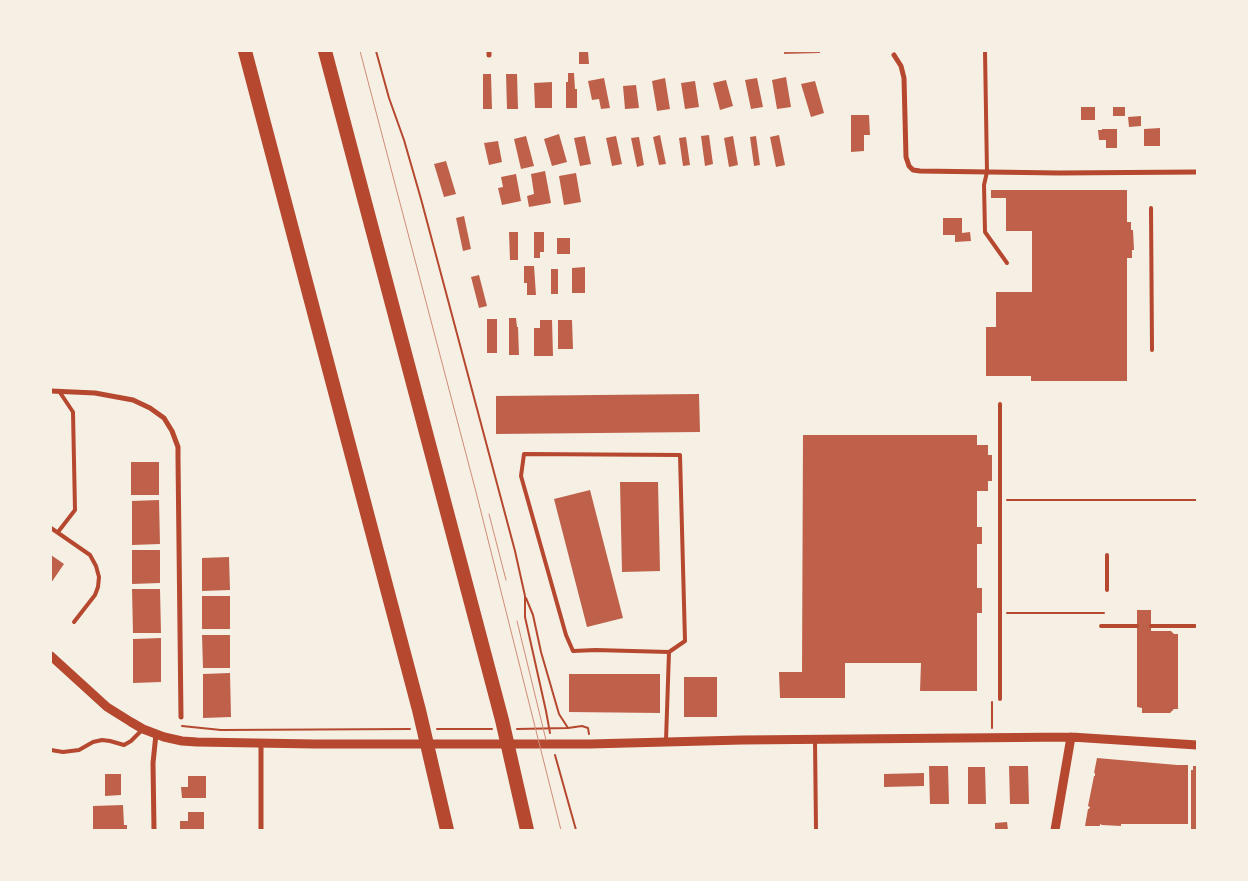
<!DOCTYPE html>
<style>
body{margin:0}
#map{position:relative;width:1248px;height:881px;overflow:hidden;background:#f6efe4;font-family:"PT Sans Narrow",sans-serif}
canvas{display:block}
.frame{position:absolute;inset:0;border:52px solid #f6efe4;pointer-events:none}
</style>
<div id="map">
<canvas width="1248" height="881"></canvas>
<div class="frame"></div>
</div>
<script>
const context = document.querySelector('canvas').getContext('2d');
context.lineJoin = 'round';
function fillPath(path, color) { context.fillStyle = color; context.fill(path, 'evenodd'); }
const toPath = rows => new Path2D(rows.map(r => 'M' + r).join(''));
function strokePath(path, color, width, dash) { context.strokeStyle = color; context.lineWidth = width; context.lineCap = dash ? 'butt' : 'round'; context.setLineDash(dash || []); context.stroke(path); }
fillPath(toPath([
 [579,51,588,51,589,64,579,64],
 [784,51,820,51,820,53,784,54],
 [568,73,574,73,575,89,577,89,577,108,566,108,566,82,568,82],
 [483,74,491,74,492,109,483,109],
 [506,74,517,74,518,109,507,109],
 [786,77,791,107,777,109,772,80],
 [604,78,610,108,601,109,599,99,592,100,588,81],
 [665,78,670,109,657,111,652,81],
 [757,78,763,107,751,109,745,80],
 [726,80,733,106,720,110,713,83],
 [695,81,699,107,685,109,681,83],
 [815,81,824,113,811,117,801,84],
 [552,82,552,108,535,108,534,83],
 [636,85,639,108,625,109,623,86],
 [1081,107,1095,107,1095,120,1081,120],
 [1113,107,1125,107,1125,116,1113,116],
 [851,115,869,115,870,135,864,135,864,151,851,152],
 [1141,116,1141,126,1129,127,1128,117],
 [1160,128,1160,146,1144,146,1144,129],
 [1102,129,1117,129,1117,148,1106,148,1106,140,1099,140,1098,130,1102,130],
 [559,134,567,162,552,166,544,139],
 [660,135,666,164,659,165,653,137],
 [709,135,713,164,705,166,701,136],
 [779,135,785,165,776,167,770,137],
 [526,136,534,166,521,169,514,139],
 [585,136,591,164,580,166,574,138],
 [616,136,622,164,612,166,606,138],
 [733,136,738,165,729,167,724,138],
 [756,136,760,165,754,166,750,137],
 [639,137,644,165,637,167,631,138],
 [686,137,690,165,683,166,679,138],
 [498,141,502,162,489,165,484,143],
 [446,161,456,194,444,197,434,164],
 [545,171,551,203,529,207,527,196,534,194,531,174],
 [576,173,581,202,564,205,559,176],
 [516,174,521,201,502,205,498,188,503,187,501,177],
 [991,190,1127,190,1127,222,1131,222,1131,230,1133,230,1134,250,1132,250,1132,258,1127,258,1127,381,1031,381,1031,376,986,376,986,327,996,327,996,292,1032,292,1032,231,1006,231,1006,198,991,198],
 [464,216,471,249,463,251,456,218],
 [943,218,962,218,962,233,970,232,971,241,955,242,955,235,943,235],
 [509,232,518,232,518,260,510,260],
 [534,232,544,232,544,252,540,252,540,258,534,258],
 [557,238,570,238,570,254,557,254],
 [524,266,534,266,536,295,527,295,527,283,524,283],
 [585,267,585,293,572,293,572,268],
 [551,269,558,269,558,294,551,294],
 [479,275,487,306,479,308,471,277],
 [509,318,516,318,517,327,518,327,519,355,509,355],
 [487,319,497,319,497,353,487,353],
 [540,320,552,320,553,356,534,356,534,328,540,328],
 [558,320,572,320,573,349,558,349],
 [699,394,700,432,496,434,496,396],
 [803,435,977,435,977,445,988,445,988,455,992,455,992,481,988,481,988,491,977,491,977,527,982,527,982,544,977,544,977,588,982,588,982,613,977,613,977,691,920,691,921,663,845,663,845,698,780,698,779,672,802,672],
 [131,462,159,462,159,495,131,495],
 [620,482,658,482,660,571,622,572],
 [590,490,623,618,587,627,554,499],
 [159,500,160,544,132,545,132,501],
 [132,550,160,550,160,583,132,584],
 [51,555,64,564,51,583],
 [229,557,230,590,202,591,202,558],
 [132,589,160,589,161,633,133,633],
 [202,596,230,596,230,629,202,629],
 [1137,610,1151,610,1151,631,1171,631,1174,634,1178,634,1178,709,1174,709,1170,713,1142,713,1142,708,1137,707],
 [202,635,230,635,230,668,203,668],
 [161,638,161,682,133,683,133,639],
 [230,673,231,717,203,718,203,674],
 [569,674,660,674,660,713,569,712],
 [684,677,717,677,717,717,684,717],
 [1097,758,1177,765,1188,765,1188,824,1121,824,1121,826,1102,825,1100,824,1100,826,1085,826,1088,809,1089,809,1090,807,1088,806,1094,776,1095,776,1095,773,1094,773],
 [929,766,948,766,949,804,930,804],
 [1009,766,1028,766,1029,804,1010,804],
 [1193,766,1197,766,1197,830,1191,830,1191,770,1193,770],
 [968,767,985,767,986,804,968,804],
 [924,773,924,786,884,787,884,774],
 [105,774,121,774,121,795,105,796],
 [188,776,206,776,206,798,182,798,181,787,188,787],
 [123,805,124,825,127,825,127,830,93,830,93,806],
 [188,812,204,812,204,830,180,830,180,821,188,821],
 [1007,822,1008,830,995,830,995,823]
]), '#bf614a');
strokePath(toPath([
 [376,51,389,98,404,140,421,199,515,551,525,596,525,617,546,711,550,733],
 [1007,500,1197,500],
 [526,598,533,615,541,652,559,714,568,728],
 [1007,613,1104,613],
 [182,726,221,730,410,729],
 [992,728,992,702],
 [437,729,492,729],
 [517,729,568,728,582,726,588,728,589,734],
 [555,755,576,830]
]), '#b5482f', 2);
strokePath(toPath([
 [985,51,987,172,984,185,985,232,1007,263],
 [1151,208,1152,350],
 [51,528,90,555,96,566,99,577,98,587,95,595,74,622],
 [58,532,75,510,73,412,59,391],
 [1107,555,1107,590],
 [1101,626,1137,626],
 [1151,626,1195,626],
 [1000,699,1000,404],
 [666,740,669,652,685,641,680,455,524,454,521,476,566,635,573,651,595,650,669,652],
 [815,740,816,830],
 [51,750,63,752,79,750,93,742,102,740,110,741,124,745,131,741,143,729]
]), '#b5482f', 4);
strokePath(toPath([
 [489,51,489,55],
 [894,55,901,66,904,78,906,157,909,166,913,170,920,171,1059,173,1197,172],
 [51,391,95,393,133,400,150,408,164,418,172,431,178,447,178,458,181,717],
 [261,744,261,830],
 [154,830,153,763,156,734]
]), '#b5482f', 5);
strokePath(toPath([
 [51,656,107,707,131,722,143,729,164,737,182,741,197,742,315,744,590,744,742,740,1071,737,1197,745],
 [1055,830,1071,737]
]), '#b5482f', 9);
strokePath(toPath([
 [245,51,419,710,447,830],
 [325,51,502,720,527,830]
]), '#b5482f', 14);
strokePath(toPath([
 [360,51,476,492,561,830],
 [489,514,506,580],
 [517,621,546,740]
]), '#cf8b77', 1);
</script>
